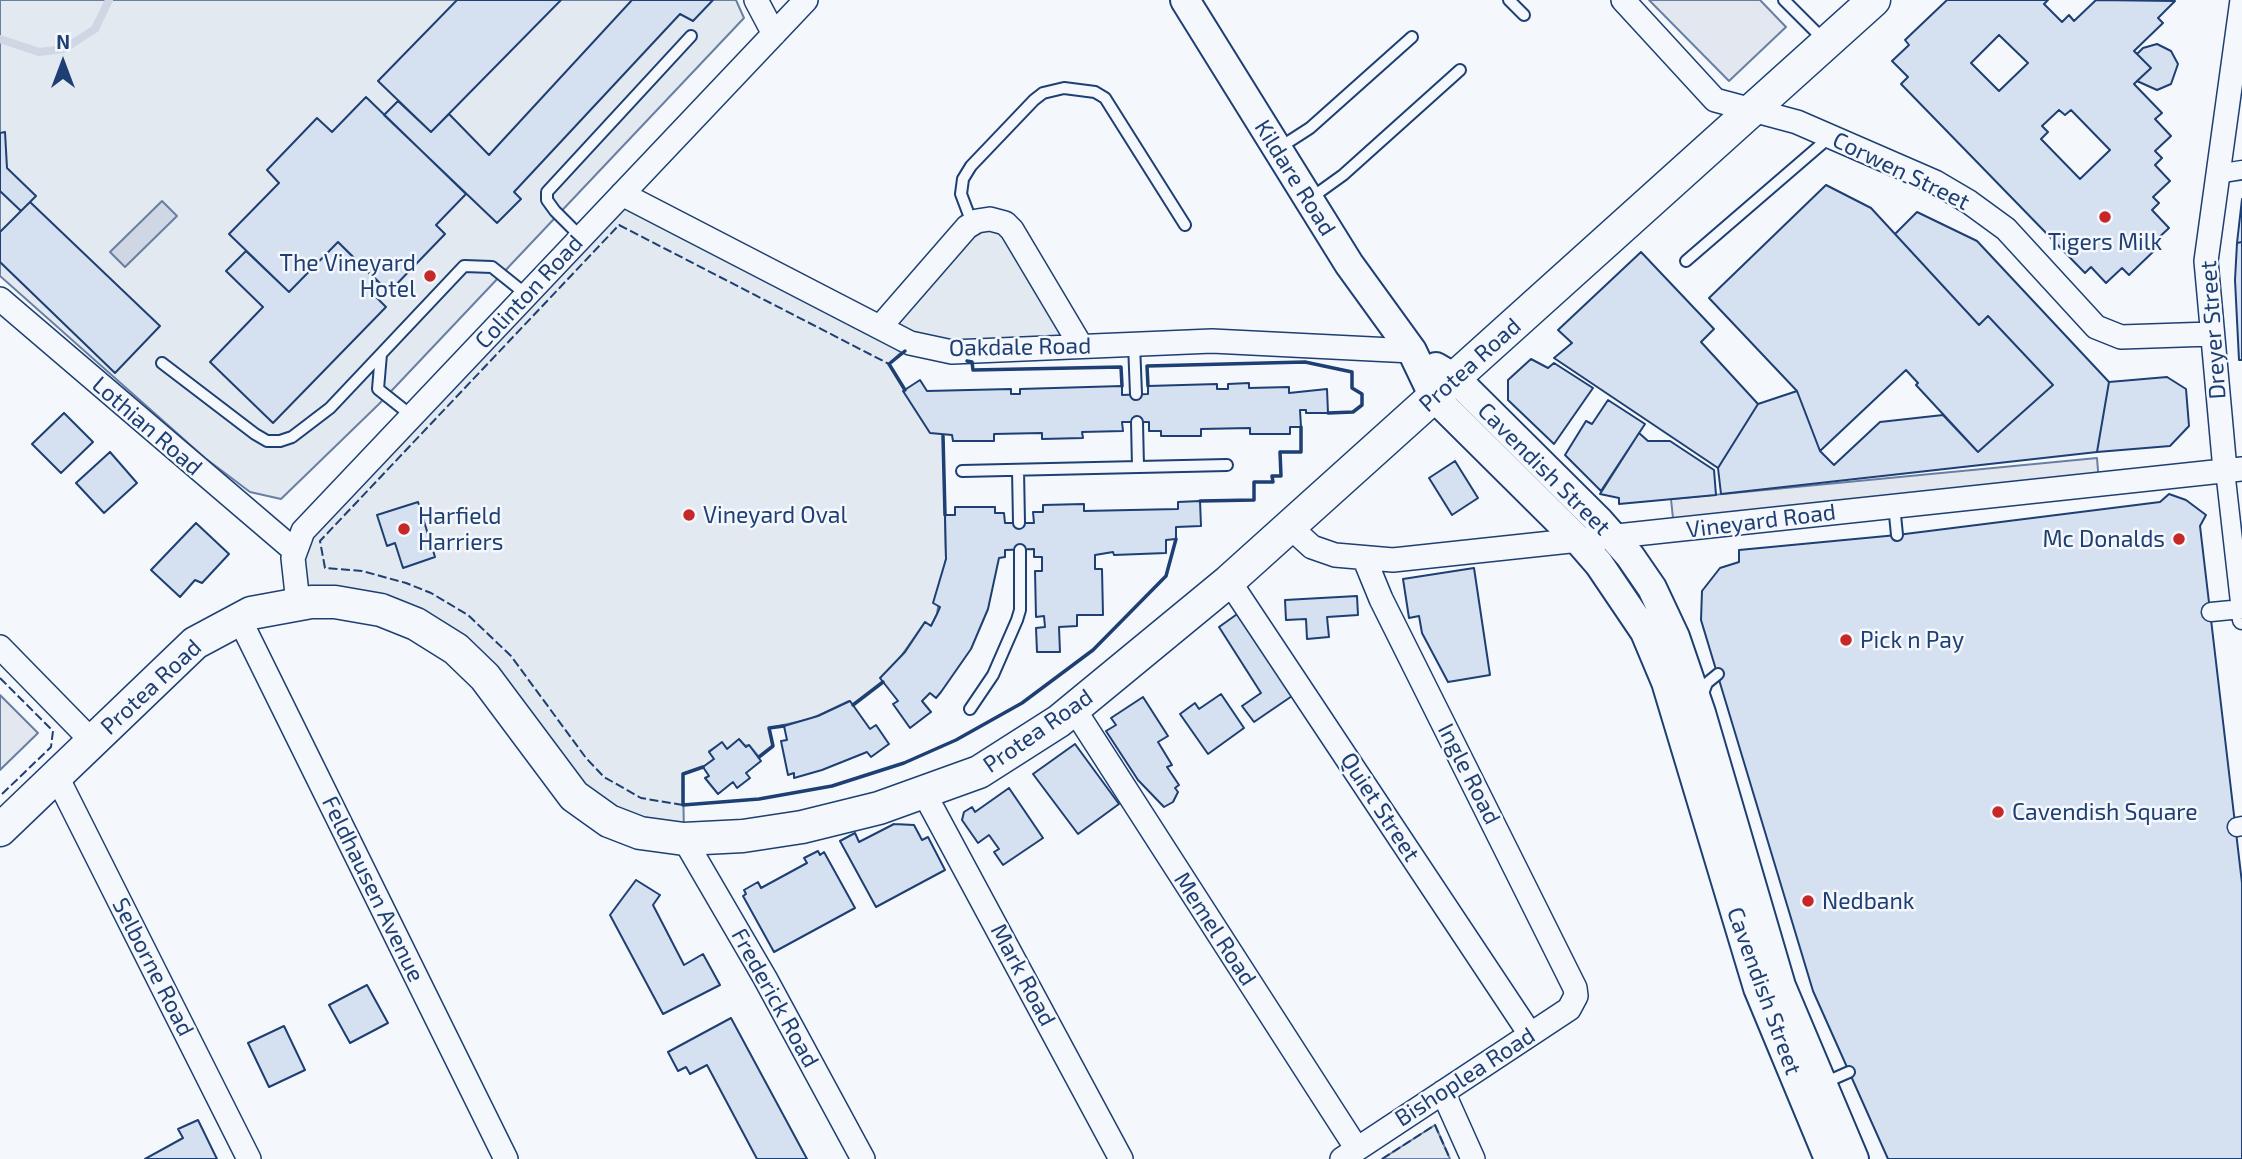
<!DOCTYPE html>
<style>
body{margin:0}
#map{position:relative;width:2242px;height:1159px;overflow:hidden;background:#f4f7fb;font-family:"Exo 2",sans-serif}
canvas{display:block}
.north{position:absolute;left:28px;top:28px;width:70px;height:70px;-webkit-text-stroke:5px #f4f7fb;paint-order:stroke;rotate:0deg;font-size:19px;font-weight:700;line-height:28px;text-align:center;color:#1d3f73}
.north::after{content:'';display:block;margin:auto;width:24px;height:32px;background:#1d3f73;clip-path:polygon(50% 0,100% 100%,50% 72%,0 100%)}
</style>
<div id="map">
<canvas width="2242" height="1159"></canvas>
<div class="north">N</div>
</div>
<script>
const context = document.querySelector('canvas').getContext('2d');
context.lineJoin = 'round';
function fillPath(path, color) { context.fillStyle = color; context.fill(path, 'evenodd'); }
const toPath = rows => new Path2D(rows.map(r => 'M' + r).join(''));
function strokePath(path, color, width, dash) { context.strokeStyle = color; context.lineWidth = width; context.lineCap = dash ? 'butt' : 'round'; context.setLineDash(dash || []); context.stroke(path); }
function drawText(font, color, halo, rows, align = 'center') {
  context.font = font + ' "Exo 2",sans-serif'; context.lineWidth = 5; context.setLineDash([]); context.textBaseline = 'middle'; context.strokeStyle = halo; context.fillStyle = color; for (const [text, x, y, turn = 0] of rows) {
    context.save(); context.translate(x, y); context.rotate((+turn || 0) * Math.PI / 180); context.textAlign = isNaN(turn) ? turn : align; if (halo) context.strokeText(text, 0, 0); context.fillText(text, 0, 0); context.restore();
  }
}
const green = toPath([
 [0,0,736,0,744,18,379,404,281,499,250,492,205,458,0,276,0,0],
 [622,194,879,327,967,227,996,220,1081,346,911,343,889,364,905,390,943,433,946,559,937,614,931,626,925,622,883,682,853,705,849,701,811,719,769,728,773,746,759,757,749,745,727,749,722,743,709,751,714,759,703,767,683,774,684,839,630,830,438,636,298,603,297,541,622,194],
 [1435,1125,1450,1159,1382,1159,1435,1125]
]);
fillPath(green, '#e3e9f0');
strokePath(green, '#687fa3', 2);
const parking = toPath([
 [1649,0,1760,0,1786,27,1729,81,1649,0],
 [2097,458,2099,483,1674,528,1671,499,2097,458],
 [0,695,38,733,0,770,0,695]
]);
fillPath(parking, '#e3e8f0');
strokePath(parking, '#687fa3', 2);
const water = toPath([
 [162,201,177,216,125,267,110,252,162,201]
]);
fillPath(water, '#cfd7e4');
strokePath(water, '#687fa3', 2);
strokePath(toPath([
 [0,39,39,52,64,49,95,29,109,0]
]), '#cfd7e4', 8);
const building = toPath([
 [457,0,561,0,431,132,378,81,457,0],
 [632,0,713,0,693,21,680,14,514,192,521,199,497,223,384,115,398,101,431,132,449,114,489,155,632,0],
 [1947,0,2048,0,2044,4,2062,22,2069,15,2074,21,2096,0,2175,1,2158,18,2163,23,2134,51,2151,68,2134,84,2162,113,2155,119,2171,136,2155,151,2162,158,2155,165,2170,181,2153,197,2159,203,2152,210,2169,228,2154,242,2158,247,2129,275,2122,268,2106,283,2091,267,2085,273,1901,84,1908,77,1892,61,1909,45,1905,40,1947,0],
 [1999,35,2028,63,1999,91,1971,63,1999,35],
 [2059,110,2065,115,2071,110,2110,150,2080,179,2041,139,2048,132,2042,126,2059,110],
 [2157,44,2171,51,2178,64,2171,84,2157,90,2137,81,2151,68,2137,54,2143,48,2157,44],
 [366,97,466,194,436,225,445,234,389,292,338,242,289,292,229,234,279,183,267,170,317,118,332,132,366,97],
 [5,132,7,168,36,196,21,211,0,191,0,133,5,132],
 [1826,185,1871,208,1979,325,1988,316,2053,385,1978,452,1916,385,1918,383,1906,370,1820,451,1797,391,1709,298,1826,185],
 [2242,199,2242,242,2237,243,2242,199],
 [30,202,160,326,115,373,0,262,0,232,30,202],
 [1917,212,1977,241,2109,382,2097,452,1721,494,1718,468,1758,404,1797,391,1820,451,1834,465,1880,422,1943,415,1978,452,2053,385,1988,316,1979,325,1895,234,1917,212],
 [338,242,376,280,368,289,386,307,273,423,210,362,263,307,226,271,246,251,289,292,338,242],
 [2242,242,2242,360,2239,360,2235,280,2237,243,2242,242],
 [1641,252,1714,329,1701,342,1758,404,1718,468,1554,358,1572,343,1558,330,1641,252],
 [1531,359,1548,368,1554,363,1593,388,1554,444,1508,400,1508,380,1531,359],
 [2167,377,2186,389,2189,426,2170,446,2097,452,2109,382,2167,377],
 [920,380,927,391,1011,389,1011,394,1020,394,1020,389,1122,386,1122,395,1148,394,1148,386,1217,384,1217,389,1228,389,1228,384,1249,383,1249,388,1289,387,1289,393,1327,389,1328,413,1306,413,1306,410,1300,410,1301,427,1290,427,1290,434,1250,434,1250,428,1201,429,1201,436,1161,436,1161,431,1149,431,1149,422,1122,422,1123,431,1082,432,1083,438,1042,439,1042,433,994,434,994,441,953,441,952,435,930,433,903,391,920,380],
 [1608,400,1645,424,1601,491,1565,455,1586,421,1592,424,1608,400],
 [64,413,93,442,61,473,32,444,64,413],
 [1639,433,1648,441,1670,441,1714,470,1716,495,1619,504,1619,498,1600,494,1639,433],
 [110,452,137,483,104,513,76,483,110,452],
 [1455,461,1478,498,1452,515,1429,478,1455,461],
 [2169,494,2186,500,2206,515,2200,526,2242,883,2242,1159,1888,1159,1813,991,1701,620,1702,591,1720,568,1739,562,1739,550,1897,535,2160,502,2169,494],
 [1200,501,1201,526,1176,527,1176,539,1166,540,1166,553,1114,555,1113,552,1095,555,1095,569,1102,569,1103,615,1077,615,1077,626,1059,627,1060,652,1037,652,1036,628,1045,627,1044,616,1036,617,1035,571,1042,571,1042,557,1034,557,1034,549,1005,550,1005,557,999,558,988,609,971,649,941,692,936,698,930,693,922,701,931,712,910,728,893,704,898,701,880,678,905,652,925,622,931,626,937,614,940,607,933,603,946,559,945,515,955,515,955,507,995,507,995,513,1004,513,1005,523,1034,523,1033,512,1043,512,1043,505,1084,504,1084,511,1178,509,1178,502,1200,501],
 [418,502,435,557,403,568,395,543,387,546,377,515,418,502],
 [196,523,229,554,202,583,195,580,180,597,151,570,196,523],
 [1474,568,1490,675,1448,682,1422,633,1419,616,1409,618,1403,579,1474,568],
 [1357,596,1358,615,1327,617,1329,637,1307,639,1306,619,1286,620,1285,600,1357,596],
 [1240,612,1295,694,1254,722,1242,706,1261,693,1219,627,1240,612],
 [1221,694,1244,728,1208,754,1180,714,1195,703,1199,709,1221,694],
 [1143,697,1168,736,1158,742,1172,765,1167,767,1179,785,1175,788,1178,792,1173,802,1164,807,1138,780,1106,731,1116,725,1111,718,1143,697],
 [850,701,870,729,876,725,889,744,871,757,867,752,822,770,794,778,794,773,788,775,781,741,787,740,784,726,818,716,850,701],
 [739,739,746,747,749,745,761,761,746,773,750,778,737,788,733,782,718,794,705,778,709,776,703,767,714,759,709,752,722,742,727,749,739,739],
 [1075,744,1119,804,1078,834,1033,774,1075,744],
 [1009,788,1043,838,1003,865,994,852,999,849,989,835,978,843,962,820,964,812,972,807,975,812,1009,788],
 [894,824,914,825,922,840,928,837,945,870,876,907,840,841,855,833,859,842,894,824],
 [818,851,820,855,824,852,855,908,774,952,743,896,746,894,744,890,758,882,761,888,807,863,804,858,818,851],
 [636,880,660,895,653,905,684,965,703,954,720,985,663,1014,610,915,636,880],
 [367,985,388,1023,350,1043,329,1005,367,985],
 [731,1018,807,1159,757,1159,707,1065,690,1074,686,1067,678,1071,668,1052,731,1018],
 [284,1026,305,1070,269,1087,248,1043,284,1026],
 [198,1120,217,1159,145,1159,183,1138,178,1129,198,1120]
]);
fillPath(building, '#d5e0f0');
strokePath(building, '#1d3f73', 2);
const service = toPath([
 [1509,0,1524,15],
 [1784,0,1825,41],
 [1279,148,1310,128,1412,37],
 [1311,198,1343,175,1460,70],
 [972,223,961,194,963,179,971,166,1034,100,1043,93,1064,88,1095,92,1105,98,1185,225],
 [581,237,555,211,547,200,547,192,691,36],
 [1686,261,1831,136],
 [1134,344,1136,394],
 [162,363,255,434,267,441,280,441,292,437,330,408,381,354],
 [412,416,378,389,381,354,464,266,492,267,527,295],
 [1137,422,1138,467],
 [1018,470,1019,523],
 [962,471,1227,465],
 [1894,505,1897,535],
 [1702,696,1707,683,1718,674],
 [970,709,993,675,1017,620,1020,610,1020,550],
 [1824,1083,1849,1072]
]);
const pedestrian = toPath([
 [2217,174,2242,170],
 [2225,470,2242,620],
 [2211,612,2242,609],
 [2237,827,2242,826]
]);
const minor = toPath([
 [756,0,774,34],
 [1623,0,1715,100,1797,122,1935,182,1969,202,2006,229,2096,327,2121,337,2211,334],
 [622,194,910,343,952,352,1212,341,1412,351],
 [0,299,295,551],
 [880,327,967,227,977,221,990,219,1005,223,1012,230,1081,346],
 [2225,470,2206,261,2242,0],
 [1289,526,1312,547,1335,555,1393,560,2242,469],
 [1229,581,1530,1034],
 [298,603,293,558,303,531,806,0],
 [239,618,506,1159],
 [0,647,92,741],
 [1074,709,1357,1149],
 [56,775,249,1159],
 [924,793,1121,1159],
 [684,839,765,978,863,1159],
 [1443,1092,1473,1159],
 [1342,1159,1569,1009,1576,996,1575,988,1381,599,1365,560]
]);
const tertiary = toPath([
 [1185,0,1349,264,1412,351,1434,397,1579,541,1599,564,1645,632,1666,682,1758,988,1829,1159],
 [1436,367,1455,378,1599,521,1630,556,1652,588,1675,637,1701,713,1781,986,1854,1159]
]);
const secondary = toPath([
 [0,830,195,643,251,613,311,602,335,602,381,610,416,624,456,649,485,677,574,796,609,821,640,833,684,839,743,836,802,827,879,808,979,772,1059,721,1229,581,1874,0]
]);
strokePath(service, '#1d3f73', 14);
strokePath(pedestrian, '#1d3f73', 21);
strokePath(minor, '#1d3f73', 26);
strokePath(tertiary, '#1d3f73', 32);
strokePath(secondary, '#1d3f73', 35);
strokePath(service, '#f4f7fb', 10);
strokePath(pedestrian, '#f4f7fb', 18);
strokePath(minor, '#f4f7fb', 23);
strokePath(tertiary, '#f4f7fb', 28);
strokePath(secondary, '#f4f7fb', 32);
strokePath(toPath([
 [0,678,53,731,51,747,0,796],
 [683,805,641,798,604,777,586,758,511,656,468,615,431,593,406,583,362,571,325,568,320,541,619,225,889,364],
 [1382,1159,1435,1125,1450,1159]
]), '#1d3f73', 2, [9, 3.5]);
strokePath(toPath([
 [967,361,972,362,973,370,1121,367,1122,386],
 [1148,386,1147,366,1305,362,1352,372,1352,388,1362,394,1362,405,1353,412,1328,413],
 [905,390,889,364,905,351],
 [943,436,945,515],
 [1200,501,1254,500,1254,482,1273,482,1272,476,1281,476,1280,452,1301,452,1301,427],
 [853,705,883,682],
 [759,757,773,746,769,728,784,726],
 [703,767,683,774,683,805,759,799,832,786,904,763,956,740,1022,703,1093,650,1166,576,1176,539]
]), '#1d3f73', 3.5);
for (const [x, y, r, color] of [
 [2105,217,7,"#c62828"],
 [430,276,7,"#c62828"],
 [689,515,7,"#c62828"],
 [404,529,7,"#c62828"],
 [2179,539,7,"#c62828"],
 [1846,640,7,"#c62828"],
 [1998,812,7,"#c62828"],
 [1808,901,7,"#c62828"]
]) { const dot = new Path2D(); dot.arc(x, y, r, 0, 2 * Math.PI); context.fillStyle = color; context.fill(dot); strokePath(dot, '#f4f7fb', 2.5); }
drawText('23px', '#1d3f73', '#f4f7fb', [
 ["Corwen Street",1901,171,26],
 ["Kildare Road",1295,178,58],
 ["Colinton Road",529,292,-47],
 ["Dreyer Street",2213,330,-94],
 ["Oakdale Road",1020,347,-1],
 ["Protea Road",1470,365,-42],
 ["Lothian Road",147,426,41],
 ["Cavendish Street",1544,469,45],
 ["Vineyard Road",1761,521,-7],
 ["Protea Road",151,687,-43],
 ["Protea Road",1038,731,-35],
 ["Ingle Road",1469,774,63],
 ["Quiet Street",1380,807,57],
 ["Feldhausen Avenue",373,889,64],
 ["Memel Road",1215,929,57],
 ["Selborne Road",153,967,63],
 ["Mark Road",1023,975,62],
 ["Cavendish Street",1764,991,70],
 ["Frederick Road",775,998,61],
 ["Bishoplea Road",1465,1077,-33]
]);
drawText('23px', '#1d3f73', '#f4f7fb', [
 ["Tigers Milk",2105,242,"center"],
 ["The Vineyard",416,263,"right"],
 ["Hotel",416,289,"right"],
 ["Vineyard Oval",703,515],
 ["Harfield",418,516],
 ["Harriers",418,542],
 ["Mc Donalds",2165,539,"right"],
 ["Pick n Pay",1860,640],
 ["Cavendish Square",2012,812],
 ["Nedbank",1822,901]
], 'left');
</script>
